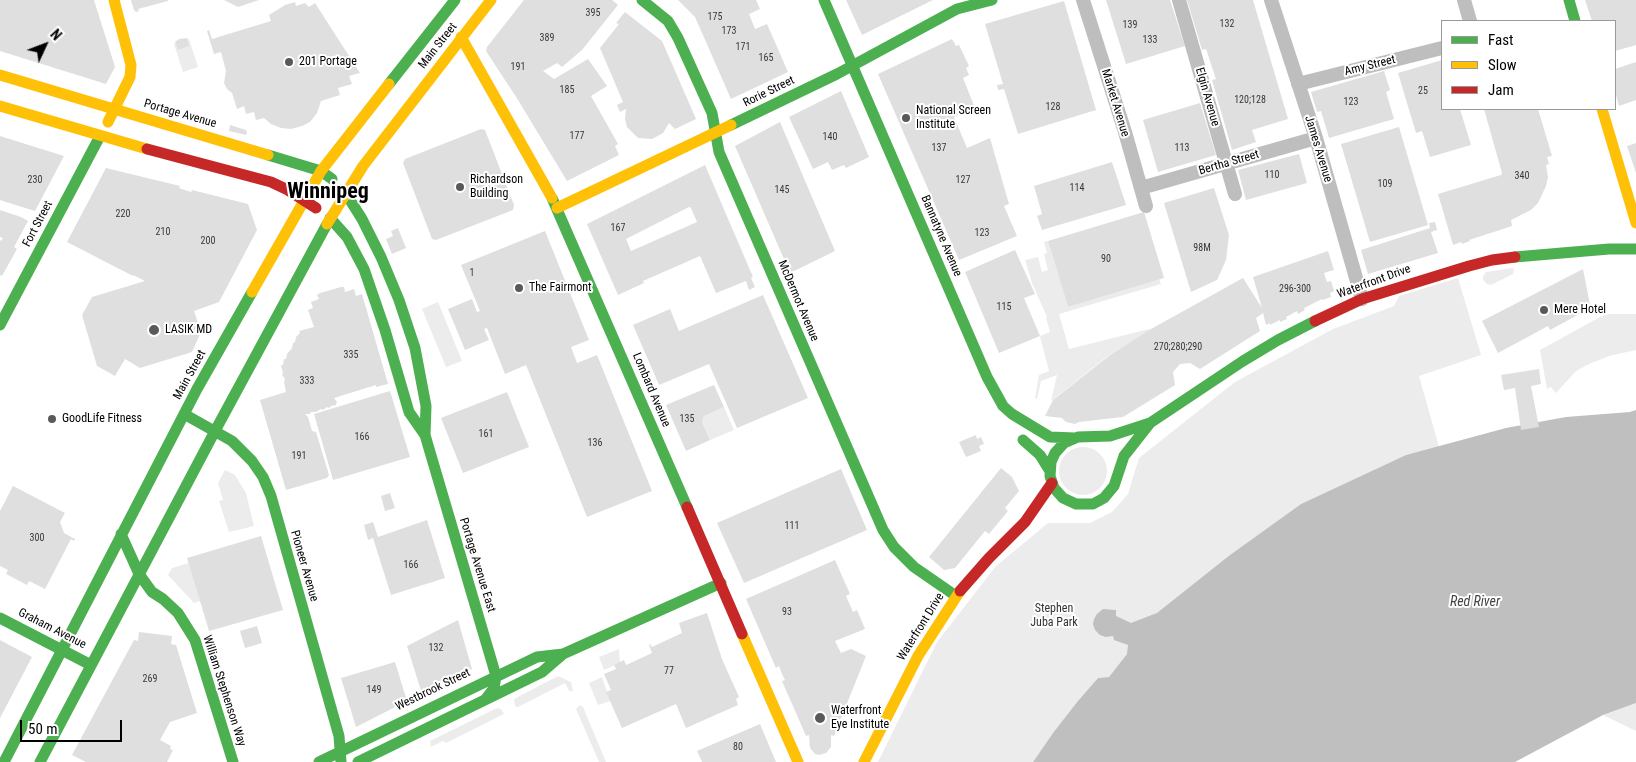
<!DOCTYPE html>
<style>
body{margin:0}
#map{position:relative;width:1636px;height:762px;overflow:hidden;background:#fff;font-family:"Roboto Condensed",sans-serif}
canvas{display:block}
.legend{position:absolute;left:1441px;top:20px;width:175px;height:90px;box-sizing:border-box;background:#fff;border:1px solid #999;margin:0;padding:6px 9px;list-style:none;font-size:15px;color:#000}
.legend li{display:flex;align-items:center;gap:10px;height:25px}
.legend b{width:25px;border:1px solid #999}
.north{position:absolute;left:20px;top:20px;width:50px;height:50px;-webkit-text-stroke:4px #fff;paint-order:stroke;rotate:47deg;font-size:14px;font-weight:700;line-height:20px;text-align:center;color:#000}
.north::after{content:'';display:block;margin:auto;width:18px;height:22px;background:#000;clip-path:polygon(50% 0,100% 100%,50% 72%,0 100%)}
.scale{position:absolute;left:20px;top:720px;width:102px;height:22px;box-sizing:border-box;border:2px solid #000;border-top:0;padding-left:6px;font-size:15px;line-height:18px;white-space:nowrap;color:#000;-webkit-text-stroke:4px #fff;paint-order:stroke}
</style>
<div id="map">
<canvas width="1636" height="762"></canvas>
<ul class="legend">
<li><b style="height:6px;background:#4caf50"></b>Fast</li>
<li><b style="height:6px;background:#ffc107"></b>Slow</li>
<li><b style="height:6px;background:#c62828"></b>Jam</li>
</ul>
<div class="north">N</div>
<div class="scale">50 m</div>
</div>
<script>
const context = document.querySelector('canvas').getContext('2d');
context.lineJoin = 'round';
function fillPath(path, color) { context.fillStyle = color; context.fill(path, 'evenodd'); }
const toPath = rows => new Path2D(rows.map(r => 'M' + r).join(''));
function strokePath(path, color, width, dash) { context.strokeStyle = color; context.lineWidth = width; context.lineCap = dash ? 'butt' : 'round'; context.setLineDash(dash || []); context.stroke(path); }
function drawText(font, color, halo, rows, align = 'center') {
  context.font = font + ' "Roboto Condensed",sans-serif'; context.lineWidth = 4; context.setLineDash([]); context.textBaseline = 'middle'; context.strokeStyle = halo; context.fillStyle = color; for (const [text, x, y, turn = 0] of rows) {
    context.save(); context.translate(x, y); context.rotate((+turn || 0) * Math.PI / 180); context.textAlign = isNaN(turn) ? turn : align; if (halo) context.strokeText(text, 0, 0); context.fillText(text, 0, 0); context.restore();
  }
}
fillPath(toPath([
 [189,39,198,67,183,72,174,44],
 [1048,241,1068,307,1159,279,1161,284,1059,314,1069,349,1149,329,1150,331,1109,355,1051,401,1057,375,1041,381,1037,399,1035,398,1039,375,1049,371,1040,336,1050,332,1046,318,1047,317,1032,283,1025,260,1038,257,1042,272,1048,270,1044,254,1047,253,1044,242],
 [1512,268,1514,269,1513,274,1491,285,1487,284,1483,280,1483,276,1486,272],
 [1458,278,1481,355,1419,376,1439,447,1406,455,1301,504,1230,555,1127,654,1109,677,1098,678,1053,733,1033,762,878,762,937,642,996,566,1048,523,1090,523,1112,512,1128,494,1139,458,1235,382,1333,329,1394,306,1399,296],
 [438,302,462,361,446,367,422,309],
 [1609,314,1636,314,1636,350,1609,356,1589,364,1576,371,1556,393,1551,387,1547,389,1540,350,1600,317],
 [724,407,734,430,710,440,702,422,704,416],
 '1059 471a24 24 0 1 1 48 0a24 24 0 1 1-48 0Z',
 [225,470,235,475,246,493,254,526,229,532,219,501,223,500,218,483],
 [189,563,200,601,194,603,168,575,172,568],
 [619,649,620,663,604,670,599,657],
 [558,676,571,682,573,691,569,691,565,683,518,707,515,706,514,699],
 [602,677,610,701,598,705,589,683],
 [1636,703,1636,731,1603,715],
 [580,705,583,707,606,762,599,762,576,709],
 [497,708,501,709,504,714,446,743,443,741,431,747,430,741]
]), '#ececec');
fillPath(toPath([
 [1636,410,1636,703,1603,715,1515,762,1033,762,1053,733,1078,701,1098,678,1109,677,1127,654,1128,645,1114,640,1113,636,1106,637,1100,635,1095,630,1093,624,1094,619,1097,614,1103,609,1116,610,1116,616,1131,623,1157,613,1230,555,1301,504,1406,455,1506,428,1566,417,1630,412]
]), '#bfbfbf');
fillPath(toPath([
 [0,0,94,0,115,67,106,84,0,51],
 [131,0,168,0,168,1,138,9,139,11,136,12,134,10],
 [224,0,259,0,238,7],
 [524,0,612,0,618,5,582,50,562,67,557,63,543,71,554,79,588,59,607,86,591,96,618,144,615,146,619,155,567,181,518,100,486,51,487,47],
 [678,0,756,0,760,9,749,14,755,29,767,24,788,72,731,99,695,17],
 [846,0,933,0,862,35],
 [1106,0,1170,0,1185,46,1126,64],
 [1187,0,1253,0,1288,119,1252,130,1256,142,1232,150,1212,80,1216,79,1206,49,1202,50],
 [1585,0,1636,0,1636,45,1615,51,1615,21,1592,21],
 [1064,1,1096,110,1018,134,1004,89,998,90,997,85,1003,84,985,24],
 [295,2,296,6,305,3,309,7,315,3,360,73,349,76,352,84,338,88,340,95,321,101,317,113,310,122,302,126,291,129,281,128,271,124,264,118,256,120,254,112,246,114,244,106,237,109,232,93,227,89,224,83,226,71,221,52,214,54,207,31,209,30,212,39,271,21,269,15,285,5],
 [625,12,662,41,696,119,675,129,669,123,663,133,652,139,638,138,627,127,625,119,626,109,620,112,617,105,623,102,600,48,619,24,616,23],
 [187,38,189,46,178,50,175,42,179,39],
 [952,39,956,46,959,45,969,66,966,68,969,75,963,78,975,108,954,117,967,148,990,138,1009,204,1004,206,1017,236,959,260,878,74],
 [1442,60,1442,109,1460,109,1471,145,1430,157,1422,131,1416,133,1398,73],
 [1636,62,1636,100,1619,106,1615,92,1615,69],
 [1384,71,1390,90,1386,92,1394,119,1329,138,1321,111,1317,112,1311,92],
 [841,91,869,157,846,168,844,165,832,170,828,162,813,169,789,117],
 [1200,103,1216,155,1158,172,1143,120],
 [1484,109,1538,109,1552,156,1547,157,1549,164,1546,165,1548,177,1546,186,1538,203,1531,210,1511,220,1512,226,1469,240,1470,241,1462,244,1461,242,1453,245,1438,194,1501,175,1502,173],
 [780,122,835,251,790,273,735,146],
 [230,125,246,130,247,133,246,135,229,131],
 [1399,127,1428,225,1370,242,1341,144],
 [481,129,485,130,512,200,514,205,513,210,436,240,432,239,403,163,405,159],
 [0,136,64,156,35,211,0,200],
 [1636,143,1636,173,1627,146],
 [1299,154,1307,183,1246,200,1238,170],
 [1112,162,1126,205,1042,230,1037,216,1042,214,1034,186],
 [705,165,753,277,751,278,755,287,749,290,746,281,716,293,700,256,643,281,644,283,618,295,587,224],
 [689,207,691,208,697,222,631,251,626,239],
 [106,168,180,186,179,188,191,192,192,190,248,204,257,230,219,302,194,311,201,332,192,352,140,368,125,359,115,376,97,366,82,315,92,297,145,281,133,275,133,276,67,242],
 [1214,188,1229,235,1226,260,1217,280,1191,292,1164,203],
 [0,210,21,217,28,221,14,247,17,249,2,276,0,275,0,240,1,241,3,238,0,237],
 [1144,212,1164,278,1068,307,1048,241],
 [1435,222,1437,230,1431,232,1438,253,1368,274,1361,250,1430,228,1429,223],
 [398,228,406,248,392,254,386,239,393,236,391,231],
 [545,231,589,340,571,347,577,363,597,355,652,491,587,517,526,365,505,374,487,328,484,329,489,340,465,350,448,309,472,299,477,312,480,311,461,265],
 [1015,250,1035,294,1024,298,1040,336,999,353,965,272],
 [1328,251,1334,270,1324,273,1327,282,1331,281,1334,291,1330,293,1331,297,1323,300,1322,299,1304,308,1305,310,1298,314,1297,311,1286,317,1287,319,1280,322,1280,320,1270,325,1270,323,1266,325,1263,313,1256,318,1260,331,1200,369,1190,363,1180,364,1173,372,1175,385,1123,417,1079,422,1075,424,1066,422,1062,418,1045,416,1053,400,1110,355,1151,329,1243,278,1262,308,1253,277],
 [1583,269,1590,305,1584,309,1585,311,1550,330,1548,326,1498,353,1482,321],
 [341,287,344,287,345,292,354,289,356,296,362,294,388,384,376,387,376,385,334,398,337,402,335,406,333,405,329,408,327,407,323,410,321,409,316,412,311,412,310,414,305,414,308,417,312,431,316,432,329,475,327,478,286,490,260,400,286,392,284,382,285,379,282,375,283,373,281,365,283,365,284,359,286,359,287,354,292,348,293,343,295,342,296,337,300,333,299,331,314,327,308,310,313,308,311,302,319,299,317,295,320,293],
 [763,295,808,398,737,428,709,364,659,385,633,325,670,309,679,331],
 [1539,369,1541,384,1531,386,1539,427,1521,430,1515,388,1504,390,1501,375],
 [714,385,724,407,704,416,702,422,710,440,686,451,666,405],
 [390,391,410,457,333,480,314,414],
 [507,392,529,447,463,473,441,418],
 [976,435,977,439,981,437,984,444,979,446,981,451,966,457,959,442],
 [1001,468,1012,477,1019,491,1005,508,1008,511,989,534,985,531,955,568,944,570,929,557],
 [841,469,867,530,744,583,717,523],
 [13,486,65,513,60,522,64,533,75,539,74,541,71,539,45,589,29,581,27,585,8,575,6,574,8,570,0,566,0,511],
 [390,493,395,508,385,511,381,496],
 [427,520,445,578,391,595,373,538,368,540,364,525,373,522,378,537],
 [261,536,283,610,209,631,187,558],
 [835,560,850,594,846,596,853,612,857,610,865,629,835,641,841,653,851,649,866,656,834,736,831,735,831,747,826,753,819,755,815,754,810,748,809,735,806,736,782,681,785,680,782,674,779,666,776,668,746,599],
 [707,613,722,659,739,697,736,699,738,705,686,728,676,704,622,728,606,692,611,690,604,674,616,669,614,665,624,660,626,665,652,653,649,645,650,644,652,647,682,633,679,623],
 [458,620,472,669,422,694,407,646],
 [257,626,262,643,245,648,240,631],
 [139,632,172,636,171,644,176,645,197,713,170,722,160,740,171,746,170,749,173,750,167,762,86,762,72,755,134,640,138,641],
 [0,640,32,657,0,718],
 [395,662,407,701,356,727,341,678],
 [760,724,776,762,702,762,697,751]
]), '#dfdfdf');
strokePath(toPath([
 [1083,0,1125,132,1146,206],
 [1179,0,1235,194],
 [1271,0,1316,138,1362,299],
 [1464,0,1470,21],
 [1298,84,1442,48],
 [1141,188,1316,138]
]), '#bebebe', 14);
strokePath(toPath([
 [642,0,668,21,678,38,712,113,719,152,883,530,894,547,914,567,956,596],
 [824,0,987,377,1003,406,1012,414,1050,437,1075,438],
 [1569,0,1575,21],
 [389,84,455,0],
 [731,125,837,74,957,9,992,0],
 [268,155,321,171,332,179],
 [345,192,362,219,381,257,399,300,415,348,426,406,425,435,496,676,494,688,485,700],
 [552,198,687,507],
 [330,218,347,237,364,269,385,330,409,412,425,435],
 [1515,257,1609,249,1636,249],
 [0,325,100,136],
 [184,414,232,441,252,461,263,477,271,496,339,736,341,762],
 [1150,423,1124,456,1114,486,1104,498,1093,504,1076,504,1063,498,1054,488,1050,476,1051,462,1055,453,1064,443,1078,437,1110,436,1150,423,1243,361,1278,340,1315,321],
 [1023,440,1040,455,1050,471],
 [121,534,139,574,152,592,163,599,178,613,195,640,233,762],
 [0,618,91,665],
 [4,762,197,389,252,292],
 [40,762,215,431,327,224],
 [319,762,537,657,563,654],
 [358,762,542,672,563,654,721,583]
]), '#4caf50', 11);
strokePath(toPath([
 [461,37,552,198],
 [0,75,268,155],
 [0,106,147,149],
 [1602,109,1636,223],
 [108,122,130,77,131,65,114,0],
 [557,208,731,125],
 [327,224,363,166,491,0],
 [252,292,321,171,389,84],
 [742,634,798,762],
 [864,762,918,656,960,591]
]), '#ffc107', 11);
strokePath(toPath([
 [147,149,271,182,288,190,316,208],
 [1315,321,1362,299,1469,266,1492,260,1515,257],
 [687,507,742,634],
 [960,591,989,558,1025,522,1052,483]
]), '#c62828', 11);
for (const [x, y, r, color] of [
 [289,62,5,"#595959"],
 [906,118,5,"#595959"],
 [460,187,5,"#595959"],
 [519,288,5,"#595959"],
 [1544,310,5,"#595959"],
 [154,330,6,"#595959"],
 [52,419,5,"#595959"],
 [820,718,6,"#595959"]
]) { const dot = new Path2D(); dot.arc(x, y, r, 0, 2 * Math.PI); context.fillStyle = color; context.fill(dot); strokePath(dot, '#fff', 2); }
drawText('10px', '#383838', null, [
 ["395",593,13],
 ["175",715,17],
 ["132",1227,24],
 ["139",1130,25],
 ["173",729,31],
 ["389",547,38],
 ["133",1150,40],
 ["171",743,47],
 ["165",766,58],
 ["191",518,67],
 ["185",567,90],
 ["25",1423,91],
 ["120;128",1250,100],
 ["123",1351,102],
 ["128",1053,107],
 ["177",577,136],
 ["140",830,137],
 ["137",939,148],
 ["113",1182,148],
 ["110",1272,175],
 ["340",1522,176],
 ["230",35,180],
 ["127",963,180],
 ["109",1385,184],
 ["114",1077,188],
 ["145",782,190],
 ["220",123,214],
 ["167",618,228],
 ["210",163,232],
 ["123",982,233],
 ["200",208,241],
 ["98M",1202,248],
 ["90",1106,259],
 ["1",472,273],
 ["296-300",1295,289],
 ["115",1004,307],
 ["270;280;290",1178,347],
 ["335",351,355],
 ["333",307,381],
 ["135",687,419],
 ["161",486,434],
 ["166",362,437],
 ["136",595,443],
 ["191",299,456],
 ["111",792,526],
 ["300",37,538],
 ["166",411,565],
 ["93",787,612],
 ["132",436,648],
 ["77",669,671],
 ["269",150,679],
 ["149",374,690],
 ["80",738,747]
]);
drawText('12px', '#000', '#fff', [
 ["Main Street",438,46,-52],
 ["Amy Street",1370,66,-14],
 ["Rorie Street",769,92,-26],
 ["Elgin Avenue",1207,97,74],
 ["Market Avenue",1115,103,73],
 ["Portage Avenue",180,114,16],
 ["James Avenue",1318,149,73],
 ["Bertha Street",1229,163,-16],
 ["Fort Street",38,224,-62],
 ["Bannatyne Avenue",941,236,67],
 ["Waterfront Drive",1374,282,-20],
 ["McDermot Avenue",798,301,67],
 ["Main Street",190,375,-61],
 ["Lombard Avenue",651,390,67],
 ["Portage Avenue East",477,565,73],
 ["Pioneer Avenue",304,566,74],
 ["Waterfront Drive",921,627,-58],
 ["Graham Avenue",52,629,27],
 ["Westbrook Street",433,690,-26],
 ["William Stephenson Way",224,691,72]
]);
drawText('12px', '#000', '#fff', [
 ["201 Portage",299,62],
 ["National Screen",916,111],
 ["Institute",916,125],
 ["Richardson",470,180],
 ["Building",470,194],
 ["The Fairmont",529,288],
 ["Mere Hotel",1554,310],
 ["LASIK MD",165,330],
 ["GoodLife Fitness",62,419],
 ["Waterfront",831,711],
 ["Eye Institute",831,725]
], 'left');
drawText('12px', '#333', '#fff', [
 ["Stephen",1054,609],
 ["Juba Park",1054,623]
]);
drawText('italic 14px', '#444', '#fff', [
 ["Red River",1475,602]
]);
drawText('bold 22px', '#000', '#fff', [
 ["Winnipeg",328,192]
]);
</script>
